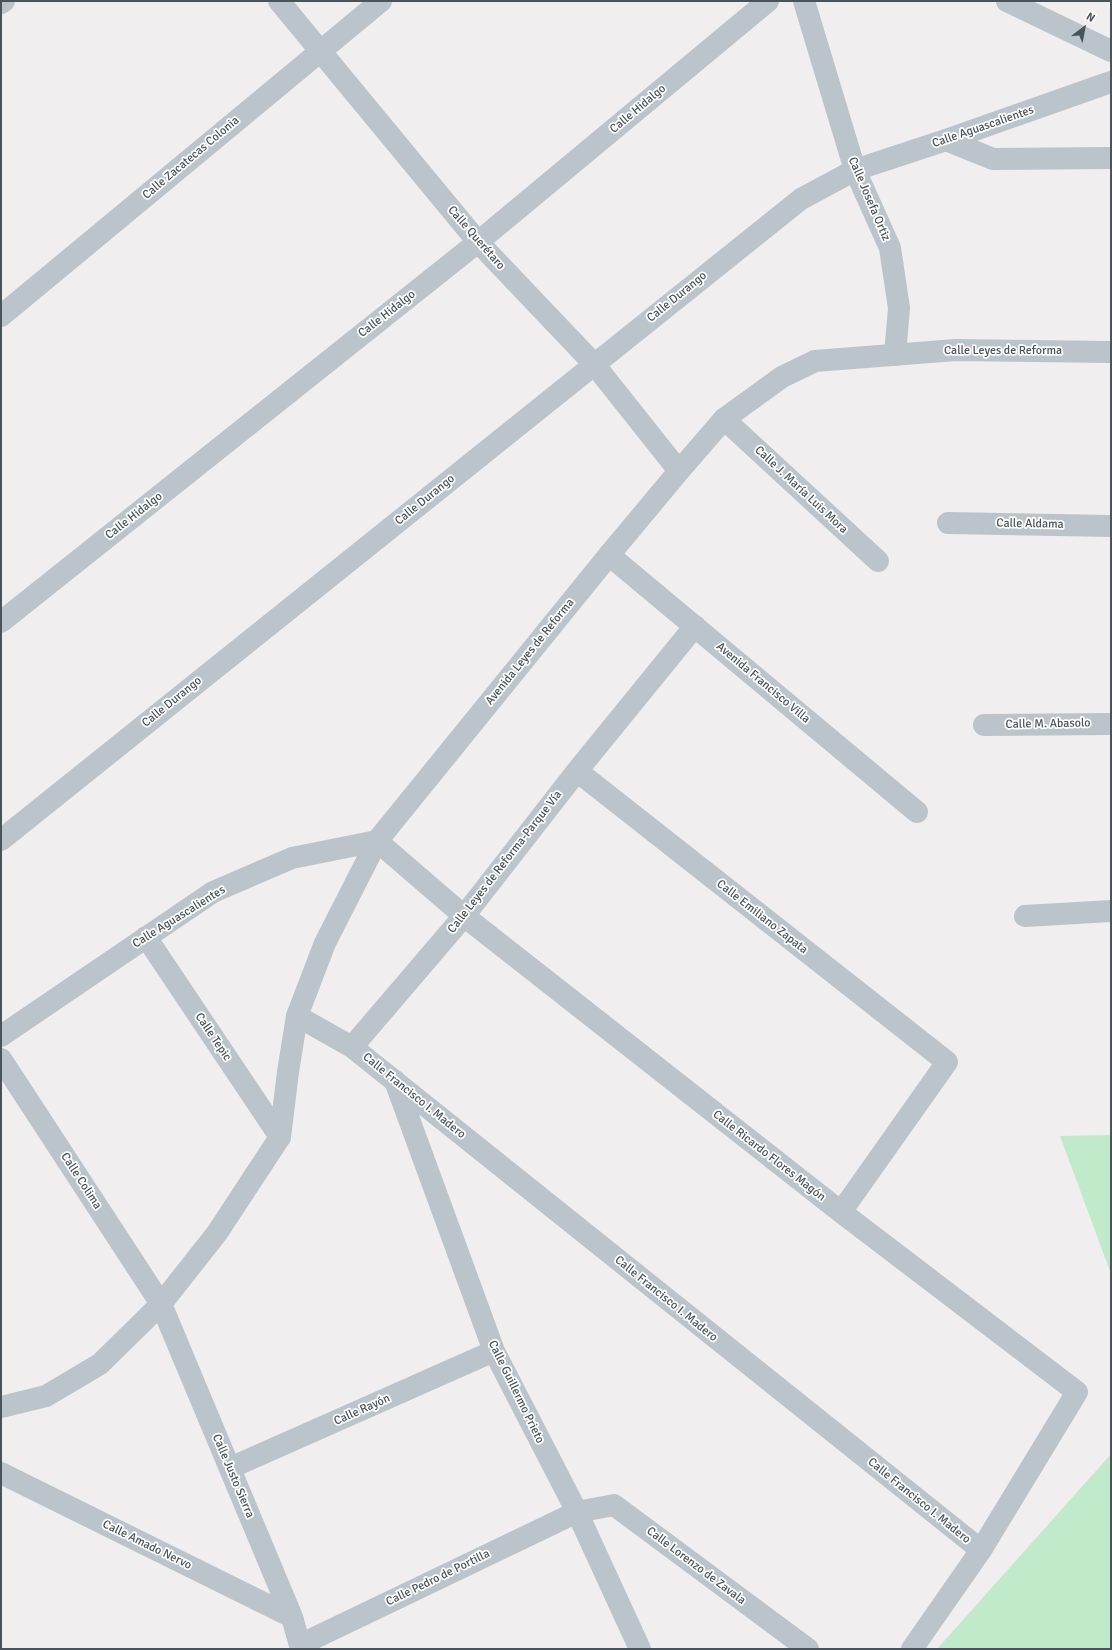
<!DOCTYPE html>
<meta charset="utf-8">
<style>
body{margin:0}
#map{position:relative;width:1112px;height:1650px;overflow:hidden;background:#f1eeef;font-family:Signika,sans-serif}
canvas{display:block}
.frame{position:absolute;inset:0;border:2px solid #48545a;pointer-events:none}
.north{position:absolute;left:1064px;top:8px;width:40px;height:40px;-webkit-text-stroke:3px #fff;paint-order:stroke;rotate:32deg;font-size:11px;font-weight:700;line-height:16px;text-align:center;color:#48545a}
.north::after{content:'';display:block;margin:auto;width:14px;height:18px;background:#48545a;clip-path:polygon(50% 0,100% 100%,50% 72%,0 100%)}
</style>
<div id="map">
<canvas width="1112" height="1650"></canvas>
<div class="frame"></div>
<div class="north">N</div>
</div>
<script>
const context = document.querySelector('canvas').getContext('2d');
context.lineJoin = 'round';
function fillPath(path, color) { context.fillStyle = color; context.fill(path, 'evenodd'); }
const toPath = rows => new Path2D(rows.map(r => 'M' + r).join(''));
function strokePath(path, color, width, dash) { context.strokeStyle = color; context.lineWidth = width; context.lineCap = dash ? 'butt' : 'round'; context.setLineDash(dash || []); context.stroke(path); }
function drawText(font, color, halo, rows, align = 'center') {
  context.font = font + ' Signika,sans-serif'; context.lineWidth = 3.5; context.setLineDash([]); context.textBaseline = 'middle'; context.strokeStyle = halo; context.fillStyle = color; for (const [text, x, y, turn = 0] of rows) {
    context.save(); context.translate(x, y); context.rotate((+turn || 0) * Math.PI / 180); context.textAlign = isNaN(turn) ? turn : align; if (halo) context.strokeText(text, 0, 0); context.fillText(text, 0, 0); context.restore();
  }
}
fillPath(toPath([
 [1111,1135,1111,1274,1060,1136],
 [1111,1454,1111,1649,937,1649]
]), '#c1eacb');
strokePath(toPath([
 [804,1,855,170,890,248,899,308,895,355],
 [1007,1,1111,51],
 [1,3,4,1],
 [946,140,993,159,1111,158],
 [1,316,381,1],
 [724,419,878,561],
 [948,523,1111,526],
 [609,555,917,812],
 [1,622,478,242,768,1],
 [984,725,1111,724],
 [577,771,947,1062,841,1212],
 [1,840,801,199,855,170,946,140,1111,82],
 [1025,916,1111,911],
 [146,937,280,1137],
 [297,1016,352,1047,464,916,577,771,695,626],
 [1,1036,213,892,292,858,377,841,464,916,841,1212,1077,1392,981,1550,912,1649],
 [352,1047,981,1550],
 [1,1059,161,1304,292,1617,301,1649],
 [395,1081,494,1351,577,1512,640,1649],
 [230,1468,494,1351],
 [1,1473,292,1617],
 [300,1645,577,1512,614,1505,808,1649]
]), '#bbc4ca', 22);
strokePath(toPath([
 [279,1,478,242,594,364,679,471],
 [1,1407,46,1396,100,1364,161,1304,217,1233,280,1137,288,1072,297,1016,325,943,377,841,609,555,679,471,724,419,782,377,815,361,956,350,1111,352]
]), '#bbc4ca', 22);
drawText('12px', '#48545a', '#fff', [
 ["Calle Hidalgo",638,109,-40],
 ["Calle Aguascalientes",983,127,-19],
 ["Calle Zacatecas Colonia",191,158,-40],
 ["Calle Josefa Ortiz",869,199,67],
 ["Calle Querétaro",476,238,49],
 ["Calle Durango",677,297,-39],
 ["Calle Hidalgo",387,314,-38],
 ["Calle Leyes de Reforma",1003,351],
 ["Calle J. María Luis Mora",801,490,43],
 ["Calle Durango",425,500,-39],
 ["Calle Hidalgo",134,516,-38],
 ["Calle Aldama",1030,524,1],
 ["Avenida Leyes de Reforma",530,652,-51],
 ["Avenida Francisco Villa",763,683,40],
 ["Calle Durango",172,702,-39],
 ["Calle M. Abasolo",1048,724,-1],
 ["Calle Leyes de Reforma-Parque Vía",505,862,-52],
 ["Calle Aguascalientes",179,917,-32],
 ["Calle Emiliano Zapata",762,917,38],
 ["Calle Tepic",213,1037,56],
 ["Calle Francisco I. Madero",414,1096,39],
 ["Calle Ricardo Flores Magón",769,1156,38],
 ["Calle Colima",81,1181,57],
 ["Calle Francisco I. Madero",666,1299,39],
 ["Calle Guillermo Prieto",516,1392,64],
 ["Calle Rayón",362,1410,-24],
 ["Calle Justo Sierra",233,1476,67],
 ["Calle Francisco I. Madero",919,1501,39],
 ["Calle Amado Nervo",147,1545,26],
 ["Calle Lorenzo de Zavala",696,1566,37],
 ["Calle Pedro de Portilla",438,1578,-26]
]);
</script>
